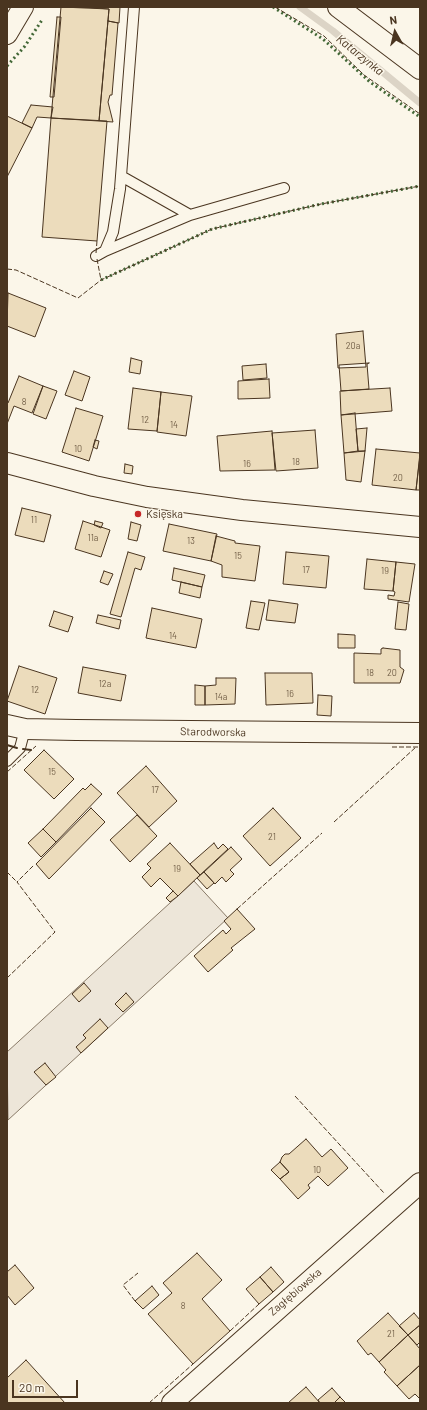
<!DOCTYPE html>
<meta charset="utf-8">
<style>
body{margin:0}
#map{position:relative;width:427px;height:1410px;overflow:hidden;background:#fbf6e9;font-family:Barlow,sans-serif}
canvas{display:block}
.frame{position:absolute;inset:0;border:8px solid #4a3520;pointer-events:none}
.north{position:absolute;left:375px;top:12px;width:40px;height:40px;-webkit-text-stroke:3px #fbf6e9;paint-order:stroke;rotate:352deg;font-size:11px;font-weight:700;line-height:16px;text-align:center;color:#4a3520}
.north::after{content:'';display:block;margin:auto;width:14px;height:18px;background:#4a3520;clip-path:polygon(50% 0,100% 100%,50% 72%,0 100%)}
.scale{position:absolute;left:12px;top:1380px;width:66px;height:18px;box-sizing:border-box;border:2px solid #4a3520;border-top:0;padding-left:5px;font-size:12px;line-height:14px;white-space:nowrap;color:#4a3520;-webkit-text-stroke:3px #fbf6e9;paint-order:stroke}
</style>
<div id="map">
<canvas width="427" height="1410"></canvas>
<div class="frame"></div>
<div class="north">N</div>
<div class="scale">20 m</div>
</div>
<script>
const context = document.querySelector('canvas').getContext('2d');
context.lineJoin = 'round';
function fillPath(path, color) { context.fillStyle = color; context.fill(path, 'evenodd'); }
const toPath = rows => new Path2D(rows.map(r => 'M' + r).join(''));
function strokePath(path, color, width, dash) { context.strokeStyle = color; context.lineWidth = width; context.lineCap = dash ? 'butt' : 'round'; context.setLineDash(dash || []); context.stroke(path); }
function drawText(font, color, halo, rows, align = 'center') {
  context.font = font + ' Barlow,sans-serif'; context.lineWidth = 3; context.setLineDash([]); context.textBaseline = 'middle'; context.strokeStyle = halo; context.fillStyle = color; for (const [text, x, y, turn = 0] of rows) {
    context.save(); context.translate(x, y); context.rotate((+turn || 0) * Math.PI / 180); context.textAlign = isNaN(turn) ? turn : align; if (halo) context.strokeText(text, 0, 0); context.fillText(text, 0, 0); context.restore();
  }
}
const green = toPath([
 [194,881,228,918,8,1120,7,1052,194,881]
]);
fillPath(green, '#ede6d9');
strokePath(green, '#887966', 1);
strokePath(toPath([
 [300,7,333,31,420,103]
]), '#dcd4c6', 7);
const building = toPath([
 [61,7,109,9,99,121,51,118,61,7],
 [83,7,120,7,119,23,108,21,109,9,83,7],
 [57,17,61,17,54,97,50,97,57,17],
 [108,21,118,23,112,95,110,95,108,102,113,122,99,121,108,21],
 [31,105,53,107,51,118,37,117,32,128,22,123,31,105],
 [7,116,32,128,7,177,7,116],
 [51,118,107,121,97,241,42,237,51,118],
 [8,293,46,308,35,337,7,326,8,293],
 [363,331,366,367,338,368,336,334,363,331],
 [131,358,142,361,140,374,129,372,131,358],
 [369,363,367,364,369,389,341,391,339,365,369,363],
 [266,364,267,378,243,380,242,366,266,364],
 [74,371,90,377,82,401,65,395,74,371],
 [19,376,43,386,32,413,14,406,7,424,7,402,8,403,19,376],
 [269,379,270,398,238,399,238,381,269,379],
 [43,386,57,391,46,419,33,414,43,386],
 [133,388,161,392,157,431,128,429,133,388],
 [390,388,392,411,341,415,340,391,390,388],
 [161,392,192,396,186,436,157,432,161,392],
 [76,408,103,416,89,461,62,452,76,408],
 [355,413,358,451,344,453,341,415,355,413],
 [367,428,365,451,358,451,356,429,367,428],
 [315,430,318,468,276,471,272,433,315,430],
 [272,431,275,470,220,471,217,436,272,431],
 [95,440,99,441,97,449,93,447,95,440],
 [376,449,420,453,416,490,372,485,376,449],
 [365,451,361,482,346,480,344,453,365,451],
 [420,456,420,490,416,490,420,456],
 [125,464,133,466,132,474,124,473,125,464],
 [22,508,51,515,44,542,15,535,22,508],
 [83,521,110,530,101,557,75,549,83,521],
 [95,521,103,523,101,528,94,525,95,521],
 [131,522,141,525,137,541,128,539,131,522],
 [169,524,217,534,211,561,163,551,169,524],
 [216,536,235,541,235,543,260,546,255,581,222,577,222,565,211,561,216,536],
 [128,552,145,557,141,570,135,568,121,617,110,614,128,552],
 [286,552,329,556,326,588,283,584,286,552],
 [367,559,396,562,393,591,364,589,367,559],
 [396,562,415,564,409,602,388,599,388,595,394,596,395,592,393,591,396,562],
 [174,568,205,575,202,587,172,580,174,568],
 [104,571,113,574,108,585,100,582,104,571],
 [181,582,202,587,200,598,179,593,181,582],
 [269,600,298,604,295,623,266,620,269,600],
 [251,601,265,603,259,630,246,628,251,601],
 [398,602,409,604,406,630,395,629,398,602],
 [152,608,202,619,196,648,146,638,152,608],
 [54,611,73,617,68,632,49,626,54,611],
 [98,615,121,620,119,629,96,623,98,615],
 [338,634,355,635,355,648,338,648,338,634],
 [383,648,400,650,400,667,404,670,400,683,354,683,354,653,381,654,381,649,383,648],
 [19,666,57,678,45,714,7,701,19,666],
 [83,667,126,675,121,701,78,693,83,667],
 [265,673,312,673,313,703,266,705,265,673],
 [216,678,236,678,235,704,205,705,205,686,216,685,216,678],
 [195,685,205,686,205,705,195,705,195,685],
 [318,695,332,696,331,716,317,715,318,695],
 [44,750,74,779,54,799,24,770,44,750],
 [146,766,177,801,149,827,117,793,146,766],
 [91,784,102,794,56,842,43,829,83,788,85,790,91,784],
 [91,808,105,822,49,879,36,864,91,808],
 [273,808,301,838,270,866,243,836,273,808],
 [137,815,157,836,130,862,110,840,137,815],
 [43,829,56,842,41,857,28,843,43,829],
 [170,843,200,875,178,896,160,878,151,887,142,877,151,868,147,864,170,843],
 [214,843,218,849,223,844,228,849,200,875,190,864,214,843],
 [231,847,242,859,230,870,234,874,226,882,222,877,215,884,204,872,231,847],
 [204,872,214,883,207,889,197,878,204,872],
 [173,891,178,896,170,902,166,898,173,891],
 [237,909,255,929,231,948,233,950,208,972,194,956,223,930,226,934,231,929,224,921,237,909],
 [84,983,91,991,79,1002,72,994,84,983],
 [126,993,134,1002,123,1012,115,1004,126,993],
 [100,1019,108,1028,81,1053,76,1047,86,1038,83,1035,100,1019],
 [45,1063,56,1077,46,1085,34,1072,45,1063],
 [306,1139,322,1157,331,1149,348,1168,328,1186,318,1176,308,1185,310,1188,298,1199,280,1179,289,1172,280,1162,282,1157,285,1154,289,1154,306,1139],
 [280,1162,289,1172,280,1179,271,1170,280,1162],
 [197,1253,222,1280,202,1299,230,1331,193,1364,148,1314,172,1293,163,1283,197,1253],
 [15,1265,34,1288,15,1305,7,1295,7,1272,15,1265],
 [271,1267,284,1282,273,1292,260,1277,271,1267],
 [260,1277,273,1292,259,1304,246,1289,260,1277],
 [152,1286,159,1295,143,1309,135,1301,152,1286],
 [388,1313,408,1335,379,1362,371,1353,368,1355,357,1341,388,1313],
 [414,1313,420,1320,420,1325,408,1335,399,1326,414,1313],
 [420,1325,420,1342,417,1345,408,1335,420,1325],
 [408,1335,420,1349,420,1365,397,1386,384,1372,386,1370,379,1362,408,1335],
 [26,1360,65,1403,7,1403,7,1378,26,1360],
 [420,1365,420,1399,415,1394,409,1399,397,1386,420,1365],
 [306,1387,320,1403,288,1403,298,1394,306,1387],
 [332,1388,340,1397,334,1403,320,1403,318,1400,332,1388],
 [340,1397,346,1403,334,1403,340,1397]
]);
fillPath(building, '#ecdcbc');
strokePath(building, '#4a3520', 1);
const service = toPath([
 [190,215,284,188],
 [105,251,190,215,121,176],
 [96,256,105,251,113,232,120,189,134,7],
 [7,761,20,748,25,729]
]);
const minor = toPath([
 [338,7,420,69],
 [7,34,23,7],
 [7,463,94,486,147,497,242,510,420,527],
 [7,725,25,729,76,730,420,733],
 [172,1403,420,1183]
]);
strokePath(service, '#4a3520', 12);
strokePath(minor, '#4a3520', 22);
strokePath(service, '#fbf6e9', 10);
strokePath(minor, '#fbf6e9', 20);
strokePath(toPath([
 [273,7,323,39,370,82,420,117],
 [7,66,25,46,42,20],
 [101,280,212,229,321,204,420,186]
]), '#436837', 3, [2, 3]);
strokePath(toPath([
 [275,7,324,36,364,75,420,114],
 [96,253,97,241],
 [97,259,101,280],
 [7,269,16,270,78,298,101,280,212,229,321,204,420,186],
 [392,747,420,747],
 [7,772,36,746],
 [334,822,416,747],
 [7,872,17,882],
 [237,909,322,833],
 [7,978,55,932,17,882,34,865],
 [295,1096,384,1193],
 [135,1301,123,1285,138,1273],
 [230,1331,259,1304],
 [149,1403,193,1364]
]), '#4a3520', 1, [5, 2]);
strokePath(toPath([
 [7,745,17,748],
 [23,749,31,750]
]), '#4a3520', 2);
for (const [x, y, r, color] of [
 [138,514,4,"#c62828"]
]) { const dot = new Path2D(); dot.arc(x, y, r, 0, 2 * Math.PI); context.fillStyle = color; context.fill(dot); strokePath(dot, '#fbf6e9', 1.5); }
drawText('9px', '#725f47', null, [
 ["20a",353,346],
 ["8",24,402],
 ["12",145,420],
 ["14",174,425],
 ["10",78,449],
 ["18",296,462],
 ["16",247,464],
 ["20",398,478],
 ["11",34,520],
 ["11a",93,538],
 ["13",191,541],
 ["15",238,556],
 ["17",306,570],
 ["19",385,571],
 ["14",173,636],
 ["18",370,673],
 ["20",392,673],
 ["12a",105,684],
 ["12",35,690],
 ["16",290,694],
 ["14a",221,697],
 ["15",52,772],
 ["17",155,790],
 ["21",272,837],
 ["19",177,869],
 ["10",317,1170],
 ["8",183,1306],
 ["21",391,1334]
]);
drawText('11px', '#4a3520', '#fbf6e9', [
 ["Księska",146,514]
], 'left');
drawText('11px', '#4a3520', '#fbf6e9', [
 ["Starodworska",213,732,1],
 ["Zagłębiowska",295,1292,-41]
]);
drawText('italic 12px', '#4a3520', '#fbf6e9', [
 ["Katarzynka",360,55,39]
]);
</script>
